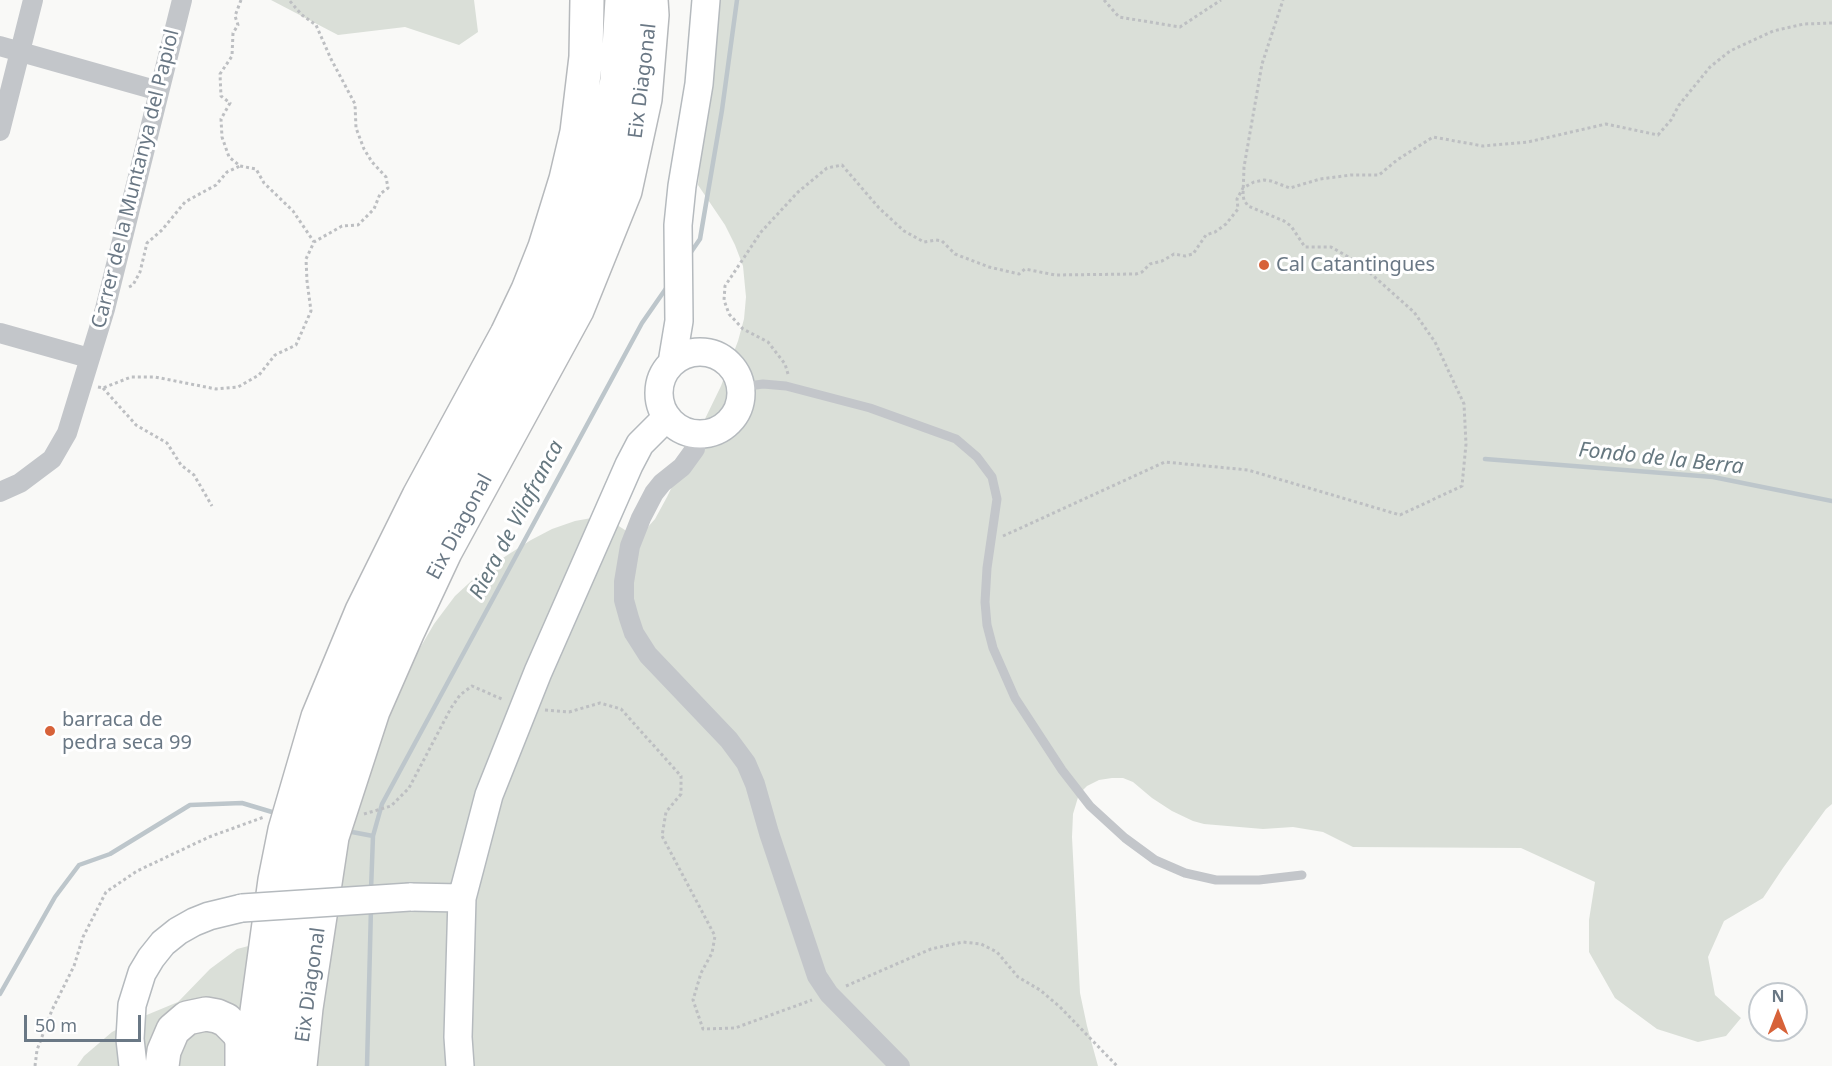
<!DOCTYPE html>
<style>
body{margin:0}
#map{position:relative;width:1832px;height:1066px;overflow:hidden;background:#f9f9f7;font-family:"Noto Sans",sans-serif}
canvas{display:block}
.north{position:absolute;left:1748px;top:982px;width:60px;height:60px;box-sizing:border-box;background:#fff;border:2px solid #c3c9ce;border-radius:50%;rotate:0deg;font-size:16px;font-weight:700;line-height:24px;text-align:center;color:#6a7885}
.north::after{content:'';display:block;margin:auto;width:21px;height:27px;background:#d76239;clip-path:polygon(50% 0,100% 100%,50% 72%,0 100%)}
.scale{position:absolute;left:24px;top:1015px;width:117px;height:27px;box-sizing:border-box;border:3px solid #6a7885;border-top:0;padding-left:8px;font-size:18px;line-height:21px;white-space:nowrap;color:#6a7885;-webkit-text-stroke:4px #fff;paint-order:stroke}
</style>
<div id="map">
<canvas width="1832" height="1066"></canvas>
<div class="north">N</div>
<div class="scale">50 m</div>
</div>
<script>
const context = document.querySelector('canvas').getContext('2d');
context.lineJoin = 'round';
function fillPath(path, color) { context.fillStyle = color; context.fill(path, 'evenodd'); }
const toPath = rows => new Path2D(rows.map(r => 'M' + r).join(''));
function strokePath(path, color, width, dash) { context.strokeStyle = color; context.lineWidth = width; context.lineCap = dash ? 'butt' : 'round'; context.setLineDash(dash || []); context.stroke(path); }
function drawText(font, color, halo, rows, align = 'center') {
  context.font = font + ' "Noto Sans",sans-serif'; context.lineWidth = 6; context.setLineDash([]); context.textBaseline = 'middle'; context.strokeStyle = halo; context.fillStyle = color; for (const [text, x, y, turn = 0] of rows) {
    context.save(); context.translate(x, y); context.rotate((+turn || 0) * Math.PI / 180); context.textAlign = isNaN(turn) ? turn : align; if (halo) context.strokeText(text, 0, 0); context.fillText(text, 0, 0); context.restore();
  }
}
fillPath(toPath([
 [271,0,474,0,478,32,459,45,405,27,338,35],
 [714,0,1832,0,1832,804,1826,809,1783,868,1763,898,1724,921,1708,957,1715,995,1741,1018,1726,1036,1698,1042,1657,1029,1615,998,1589,952,1589,920,1595,882,1521,848,1353,847,1323,832,1293,827,1263,829,1204,824,1193,821,1172,811,1152,798,1133,782,1123,778,1112,778,1099,780,1087,786,1079,794,1073,814,1072,837,1080,993,1087,1026,1098,1066,297,1066,300,972,399,684,434,624,455,596,481,572,531,540,552,529,575,521,597,517,608,519,631,534,647,528,655,519,667,497,721,386,738,341,744,319,746,297,743,266,735,245,725,225,698,185,705,109,716,51],
 [260,943,292,1066,77,1066,84,1056,112,1032,137,1019,178,1002,210,969,237,949]
]), '#dadfd8');
strokePath(toPath([
 [689,255,700,239,722,110,737,0],
 [1485,459,1713,477,1832,501],
 [352,832,373,836],
 [371,890,373,836,382,804,642,323,667,287],
 [0,994,55,897,79,865,110,854,190,805,242,803,272,812],
 [367,1066,371,908]
]), '#bdc6cb', 4.5);
const secondary = toPath([
 '659 393a41 41 0 1 1 82 0a41 41 0 1 1-82 0Z',
 [672,363,679,321,678,225,682,186,699,84,706,0],
 [410,897,462,898],
 [133,1066,130,1039,132,1005,142,973,151,958,163,943,178,931,194,922,209,916,242,908],
 [460,1066,458,1037,462,898,489,795,538,672,629,465,640,444,667,417]
]);
const highway = toPath([
 [162,1066,164,1051,173,1030,187,1018,206,1014,217,1016,226,1020,239,1033,242,1041,242,1066],
 [252,1066,254,1033,275,880,285,830,318,717,362,611,419,496,507,334,528,290,545,247,566,179,577,132,586,57,587,0],
 [276,1066,286,956,301,868,322,783,340,728,385,618,451,487,535,330,572,250,591,195,606,139,617,80,622,0],
 [300,1066,306,1008,332,837,373,711,408,631,445,552,577,310,625,191,645,99,652,15,651,0]
]);
strokePath(secondary, '#b5babe', 30);
strokePath(highway, '#b6b9bc', 36);
strokePath(toPath([
 [241,0,235,16,238,25,233,33,232,56,220,74,221,96,230,103,221,119,222,137,229,157,240,166,256,169,264,183,293,211,314,242],
 [1104,0,1119,17,1180,27,1221,0],
 [129,287,133,285,140,272,147,243,162,230,185,202,216,185,227,172,240,166],
 [788,374,785,364,768,342,743,329,729,314,724,300,725,286,761,232,798,192,827,168,842,165,879,208,904,231,924,242,936,240,942,241,955,254,989,267,1019,274,1025,269,1055,275,1136,274,1142,272,1150,264,1162,261,1174,254,1185,256,1193,254,1206,235,1215,232,1226,224,1238,209,1237,199,1243,188,1254,182,1264,180,1271,181,1290,188,1320,179,1351,175,1379,175,1397,160,1433,137,1483,146,1528,142,1606,124,1658,135,1671,120,1679,105,1710,67,1730,51,1773,31,1804,24,1832,23],
 [98,387,103,388,131,377,155,377,216,389,238,387,259,375,275,355,296,345,311,311,307,281,306,259,314,242,342,226,358,225,374,209,380,194,388,188,386,177,372,162,364,149,356,128,355,104,331,59,316,25,302,15,289,0],
 [103,388,136,425,167,443,181,465,194,475,212,506],
 [1003,536,1165,462,1248,470,1400,515,1462,486,1466,444,1464,404,1435,342,1414,312,1359,263,1331,247,1305,247,1291,226,1284,221,1248,206,1244,200,1243,195,1244,167,1262,64,1283,0],
 [545,710,569,712,600,703,621,709,681,776,681,794,666,812,662,836,715,936,712,953,701,973,693,1000,703,1029,735,1028,812,1000],
 [364,814,391,806,409,788,451,708,460,695,472,686,504,700],
 [846,986,931,949,963,942,981,944,997,952,1018,977,1040,990,1060,1007,1117,1066],
 [35,1066,37,1050,52,1010,74,966,83,937,106,892,137,871,209,837,264,817]
]), '#bdbfc2', 3, [3, 3]);
strokePath(toPath([
 [741,387,763,384,786,386,870,408,956,439,977,457,992,477,997,499,987,568,985,602,987,625,993,648,1015,698,1062,770,1090,806,1125,838,1155,860,1185,873,1216,880,1259,880,1302,875]
]), '#c3c6ca', 9);
strokePath(toPath([
 [0,46,159,91],
 [0,131,33,0],
 [0,333,89,358],
 [695,434,695,449,682,467,662,483,654,493,641,518,630,546,624,582,624,600,629,618,634,633,648,655,729,740,746,763,755,784,769,833,817,976,829,994,900,1066],
 [0,492,20,483,52,459,67,433,105,309,182,0]
]), '#c3c6ca', 20);
strokePath(secondary, '#fff', 27);
strokePath(highway, '#fff', 33);
const secondaryBridge = toPath([
 [242,908,410,897]
]);
strokePath(secondaryBridge, '#b5babe', 30, []);
strokePath(secondaryBridge, '#fff', 27);
for (const [x, y, r, color] of [
 [1264,265,6,"#d76239"],
 [50,731,6,"#d76239"]
]) { const dot = new Path2D(); dot.arc(x, y, r, 0, 2 * Math.PI); context.fillStyle = color; context.fill(dot); strokePath(dot, '#fff', 2); }
drawText('20px', '#6a7885', '#fff', [
 ["Eix Diagonal",643,81,-83],
 ["Carrer de la Muntanya del Papiol",136,179,-76],
 ["Eix Diagonal",460,527,-62],
 ["Eix Diagonal",311,985,-82]
]);
drawText('20px', '#6a7885', '#fff', [
 ["Cal Catantingues",1276,265],
 ["barraca de",62,720],
 ["pedra seca 99",62,743]
], 'left');
drawText('italic 21px', '#667880', '#fff', [
 ["Fondo de la Berra",1661,459,6],
 ["Riera de Vilafranca",517,520,-62]
]);
</script>
